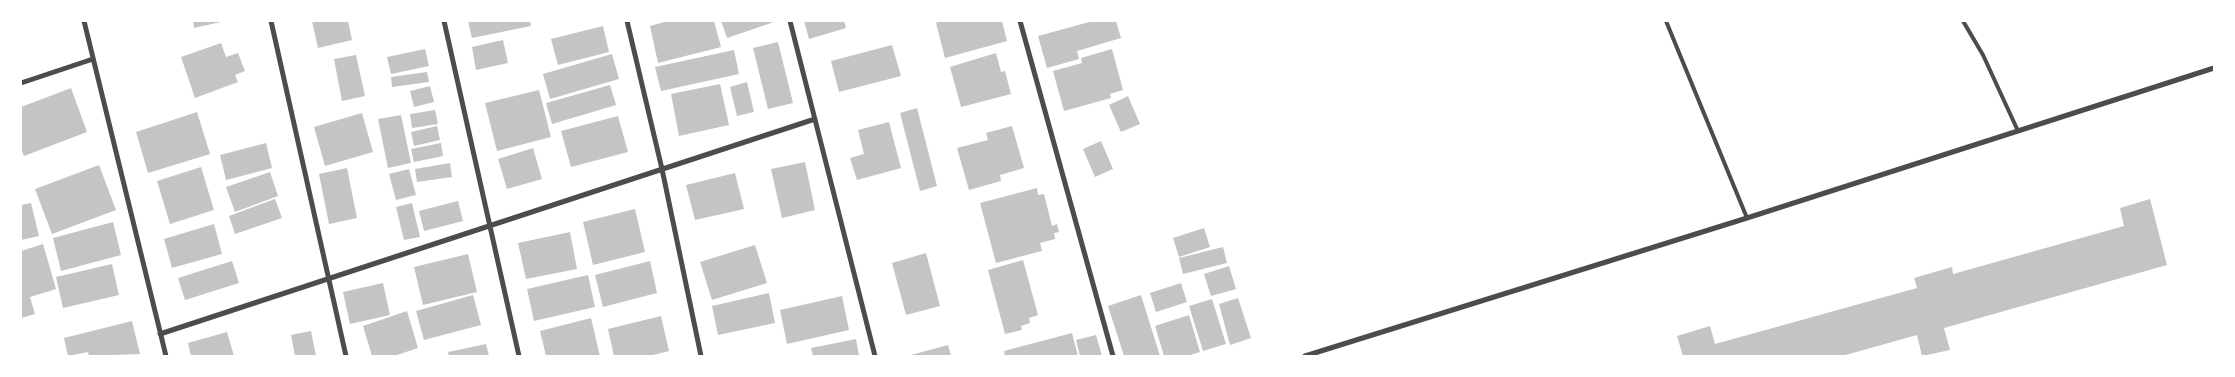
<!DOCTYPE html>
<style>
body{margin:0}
#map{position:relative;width:2235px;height:377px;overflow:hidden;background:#fff;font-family:"Varela Round",sans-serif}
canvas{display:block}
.frame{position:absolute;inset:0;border:22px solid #fff;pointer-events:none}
</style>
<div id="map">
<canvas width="2235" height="377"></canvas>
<div class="frame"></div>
</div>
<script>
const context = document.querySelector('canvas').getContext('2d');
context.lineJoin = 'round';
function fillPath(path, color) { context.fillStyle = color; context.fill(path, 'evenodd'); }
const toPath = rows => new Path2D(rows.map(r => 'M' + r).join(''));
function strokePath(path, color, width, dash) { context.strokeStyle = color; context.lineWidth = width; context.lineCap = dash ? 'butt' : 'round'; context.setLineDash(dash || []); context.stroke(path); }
fillPath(toPath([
 [193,21,221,21,221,22,194,28],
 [312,21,348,21,352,40,318,48],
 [468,21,530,21,531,26,472,38],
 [668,21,714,21,721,47,658,63,650,26],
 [721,21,774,21,774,22,727,38],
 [804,21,844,21,846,28,809,39],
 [940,21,1002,21,1007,41,945,58,936,23],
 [1093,21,1116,21,1121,38,1077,51,1079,59,1047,68,1038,36],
 [603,26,609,52,558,65,551,39],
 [503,40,508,63,476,70,472,47],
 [778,42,793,103,768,109,753,48],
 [221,43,226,57,238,53,245,71,235,75,238,82,195,98,181,57],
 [892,45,901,76,839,92,831,61],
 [425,49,429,66,391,74,387,57],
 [1112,49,1123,90,1110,94,1111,98,1064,111,1053,71,1082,63,1081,58],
 [734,50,739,74,661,91,655,67],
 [996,53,1001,72,1005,71,1011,94,961,107,950,67],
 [612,54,619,79,550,99,543,74],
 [356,55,365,96,342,101,334,59],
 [427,72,429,82,392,87,391,77],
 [747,82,754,112,737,116,730,87],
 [720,84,729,125,679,136,671,94],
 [610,85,616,105,552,124,546,103],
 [430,86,434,102,414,107,410,91],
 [71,88,87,132,24,156,21,149,21,107],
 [539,90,551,137,497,151,485,103],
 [1128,96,1140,124,1121,132,1109,105],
 [917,108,937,186,920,191,900,113],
 [435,110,438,124,412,128,410,114],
 [197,112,210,154,148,173,136,132],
 [362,113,373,152,325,166,314,127],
 [401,115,411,163,388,168,378,119],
 [618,116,628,152,571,167,561,131],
 [889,122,901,168,857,180,850,158,864,154,858,130],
 [437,126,440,140,414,146,411,132],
 [1012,126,1024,168,1000,175,1001,181,969,190,957,148,988,140,986,133],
 [1101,141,1113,169,1095,177,1083,149],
 [266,143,272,168,226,180,220,155],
 [441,143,443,156,414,162,411,149],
 [533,148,542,179,507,189,498,159],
 [805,162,815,210,782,218,771,169],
 [450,163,452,177,417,182,415,169],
 [99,165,116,210,52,234,35,189],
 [201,167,214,210,170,224,157,181],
 [347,168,357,218,329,224,319,174],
 [409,169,416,195,396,200,389,174],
 [270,172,278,196,235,212,226,187],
 [735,173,744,209,695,220,686,185],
 [1037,188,1038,195,1044,194,1052,226,1057,224,1059,232,1054,233,1055,239,1040,243,1042,251,996,263,980,203],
 [275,199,282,218,235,234,229,216],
 [2150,199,2167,265,1944,328,1950,350,1922,356,1917,335,1842,356,1683,356,1677,336,1710,326,1715,344,1917,288,1914,278,1952,267,1953,274,2124,226,2120,208],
 [458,201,463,221,424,231,419,211],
 [31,203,39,236,21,240,21,205],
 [412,203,420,237,404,240,396,207],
 [635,209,645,252,593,265,583,222],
 [113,222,121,255,61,271,53,238],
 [214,224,222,254,172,268,164,239],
 [1204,228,1210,247,1179,257,1173,238],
 [570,232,577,269,526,279,518,243],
 [43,244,56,289,30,297,35,314,21,318,21,251],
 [755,245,767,283,712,300,700,262],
 [1223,247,1227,263,1183,274,1179,258],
 [926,253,940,306,906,315,892,263],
 [468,254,477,292,423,305,414,267],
 [1023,260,1038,315,1029,318,1030,323,1021,326,1022,330,1005,334,988,270],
 [232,261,239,283,185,300,178,278],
 [650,261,657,293,603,307,595,275],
 [112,264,119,295,63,308,56,277],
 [1229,266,1236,289,1211,296,1204,274],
 [588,275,595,307,534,321,527,289],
 [383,283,390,315,350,324,343,292],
 [1181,283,1187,302,1156,312,1150,293],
 [769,293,775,323,718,335,712,306],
 [473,295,481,325,424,340,416,311],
 [1141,295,1160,356,1124,356,1108,306],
 [842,296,849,330,787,344,780,310],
 [1238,298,1251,338,1230,345,1219,304],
 [1212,299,1226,344,1203,351,1189,306],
 [407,311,418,348,394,356,372,356,363,326],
 [1189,315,1200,352,1187,356,1164,356,1155,326],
 [661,316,669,351,649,356,614,356,608,329],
 [591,318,600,356,546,356,540,331],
 [132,321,140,354,89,356,88,352,68,356,64,338],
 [311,331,316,356,295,356,291,335],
 [227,332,234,356,191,356,188,343],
 [1072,333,1078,356,1005,356,1004,351],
 [1096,335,1102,356,1080,356,1076,340],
 [856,339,859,356,813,356,811,348],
 [486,344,489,356,449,356,448,352],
 [948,345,951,356,911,356,911,355]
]), '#c4c4c4');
strokePath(toPath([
 [1666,21,1747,218],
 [1963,21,1983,55,2018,131]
]), '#4c4c4c', 4);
strokePath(toPath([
 [84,21,166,356],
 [271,21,346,356],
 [444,21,519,356],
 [627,21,662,169,701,356],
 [790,21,875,356],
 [1020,21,1113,356],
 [21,83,93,59],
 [160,334,815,119],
 [1305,356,1747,218,2214,68]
]), '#4c4c4c', 5);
</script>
